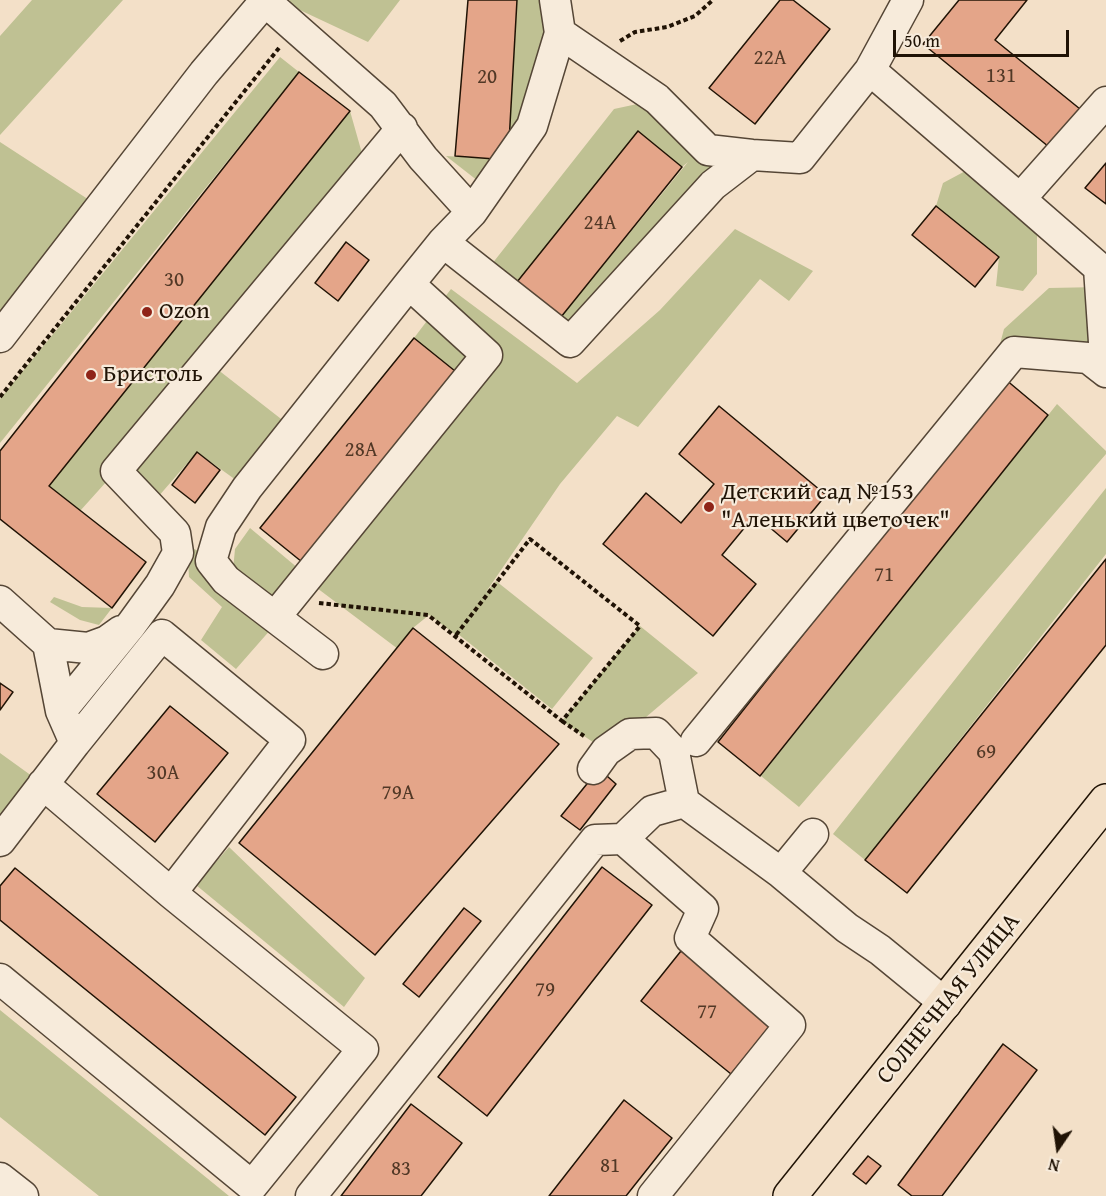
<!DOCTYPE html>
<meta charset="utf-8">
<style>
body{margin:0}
#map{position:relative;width:1106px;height:1196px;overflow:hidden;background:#f3e0c8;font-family:"Gentium Book Plus",serif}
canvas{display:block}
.north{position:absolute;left:1028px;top:1118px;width:60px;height:60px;-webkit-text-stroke:4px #f7ebdb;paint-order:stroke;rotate:193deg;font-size:16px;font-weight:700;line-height:24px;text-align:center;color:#201305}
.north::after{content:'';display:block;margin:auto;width:21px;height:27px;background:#201305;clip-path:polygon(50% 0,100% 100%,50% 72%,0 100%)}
.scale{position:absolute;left:893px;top:30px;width:176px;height:27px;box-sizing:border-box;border:3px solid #201305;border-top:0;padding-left:8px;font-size:18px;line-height:21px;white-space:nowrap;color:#201305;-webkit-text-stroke:4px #f7ebdb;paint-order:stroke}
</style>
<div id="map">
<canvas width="1106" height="1196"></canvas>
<div class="north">N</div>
<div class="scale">50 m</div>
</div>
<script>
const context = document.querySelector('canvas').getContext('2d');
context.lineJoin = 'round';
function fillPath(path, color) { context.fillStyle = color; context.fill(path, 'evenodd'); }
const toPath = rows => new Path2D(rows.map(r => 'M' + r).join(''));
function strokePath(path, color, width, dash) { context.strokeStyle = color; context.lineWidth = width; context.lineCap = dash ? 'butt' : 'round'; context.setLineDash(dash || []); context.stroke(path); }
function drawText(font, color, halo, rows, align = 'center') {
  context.font = font + ' "Gentium Book Plus",serif'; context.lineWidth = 4.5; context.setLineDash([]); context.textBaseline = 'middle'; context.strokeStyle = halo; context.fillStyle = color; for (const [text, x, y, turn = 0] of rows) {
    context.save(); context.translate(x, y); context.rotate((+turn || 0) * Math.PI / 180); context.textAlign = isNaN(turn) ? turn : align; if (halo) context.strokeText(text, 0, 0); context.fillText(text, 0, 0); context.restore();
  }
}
fillPath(toPath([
 [32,0,123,0,0,135,0,36],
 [290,0,400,0,368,42,287,4],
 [517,0,549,0,533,120,508,160,524,158,491,180,478,181,446,156,508,160],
 [280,57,299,72,0,443,0,399],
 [642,103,727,174,580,331,561,317,688,162,682,167,638,132,517,282,484,274,614,109],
 [350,111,367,171,208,362,294,429,247,488,197,452,151,505,116,471,80,511,49,486],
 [0,142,100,207,0,326],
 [971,168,1037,213,1037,274,1023,291,996,286,999,257,936,206,943,183],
 [735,229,813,271,789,301,760,279,638,427,617,416,560,484,486,592,496,581,593,658,552,709,458,634,456,635,429,615,413,628,398,649,305,579,283,606,233,570,235,549,250,528,305,574,460,374,414,338,451,289,577,383,660,310],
 [1100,287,1106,372,1056,355,1000,344,1004,329,1049,288],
 [1057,404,1106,451,1106,454,799,807,761,776],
 [1106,488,1106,554,865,860,833,834],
 [192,548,205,554,221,593,241,612,243,607,272,628,236,669,201,640,222,607,189,577,188,559],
 [54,597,82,607,112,608,99,625,80,620,50,602],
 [640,626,698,673,606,751,562,721],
 [0,753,43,784,13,824,0,815],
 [229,847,365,978,344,1007,196,885],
 [0,1010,229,1196,99,1196,0,1117]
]), '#bfc193');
const building = toPath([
 [468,0,517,0,508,160,455,156,468,0],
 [780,0,793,0,830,29,755,124,709,88,780,0],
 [959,0,1027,0,995,40,1080,109,1049,147,923,44,959,0],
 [299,72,350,111,49,486,146,562,112,608,0,519,0,451,299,72],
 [638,131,682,167,561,317,517,282,638,131],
 [1106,163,1106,204,1085,188,1106,163],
 [936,206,999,257,975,287,912,235,936,206],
 [346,242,369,260,338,301,315,283,346,242],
 [414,338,460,375,307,566,260,528,414,338],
 [1005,379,1048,415,760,776,718,742,1005,379],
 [719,406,826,495,787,542,755,515,722,555,756,584,713,636,603,544,646,493,681,523,714,484,679,454,719,406],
 [197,452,220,470,195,503,172,485,197,452],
 [1106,559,1106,645,907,893,865,860,1106,559],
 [413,628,559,744,375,955,239,843,413,628],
 [0,683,13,692,0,710,0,683],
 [170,706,228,753,155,842,97,794,170,706],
 [599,769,616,784,580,830,561,816,599,769],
 [602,867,652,905,487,1116,438,1077,602,867],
 [15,868,296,1097,265,1135,0,920,0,886,15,868],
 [464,908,481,921,419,997,403,984,464,908],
 [681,951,772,1024,731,1074,641,1001,681,951],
 [1003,1044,1037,1070,942,1196,912,1196,898,1185,1003,1044],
 [624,1100,672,1138,626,1196,549,1196,624,1100],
 [411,1104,462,1143,421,1196,341,1196,411,1104],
 [868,1156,881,1166,866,1184,853,1174,868,1156]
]);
fillPath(building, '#e4a589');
strokePath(building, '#201305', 1.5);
const minor = toPath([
 [555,0,560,33],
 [908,0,870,70,1020,199,1106,102],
 [265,1,383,105,423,158,472,212,532,126,560,33,657,99,708,150,752,155,800,158,870,70],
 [1020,199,1106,274],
 [443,242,570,342,713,185,752,155],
 [1099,268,1106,372],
 [0,337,204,73,266,0],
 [0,601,48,644,61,711,75,743,0,841],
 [275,617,487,355,409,284],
 [48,644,88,648,107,641,121,631],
 [323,654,226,580,211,561,221,527,247,488,409,284,443,242,472,212],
 [61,711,131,625,160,585,178,553,175,533,116,471,402,128],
 [696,741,1014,352,1088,358,1106,372],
 [75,743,162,635,290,740,171,893],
 [593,769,606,751,630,734,656,733,674,752,684,802,781,873,847,928,880,950,946,1004],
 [623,839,703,909,690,938,790,1025,653,1196],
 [781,873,813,834],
 [0,979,252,1186,363,1049,171,893,43,784],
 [0,1178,23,1196],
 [311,1196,595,840,623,839,652,811,684,802]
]);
const major = toPath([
 [790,1196,1106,801]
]);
strokePath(minor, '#554636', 33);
strokePath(major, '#201305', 36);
strokePath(toPath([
 [620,41,635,32,667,27,695,16,713,0],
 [0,397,279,48],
 [319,603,428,615,562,721,640,626,530,539,456,635],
 [562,721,584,736]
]), '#201305', 4, [4.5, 3]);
strokePath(minor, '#f7ebdb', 30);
strokePath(major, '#f3e0c8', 33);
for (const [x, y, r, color] of [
 [147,312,6,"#8f2418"],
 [91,375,6,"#8f2418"],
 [709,507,6,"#8f2418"]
]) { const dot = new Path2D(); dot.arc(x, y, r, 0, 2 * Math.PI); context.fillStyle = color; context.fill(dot); strokePath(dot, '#f7ebdb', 2); }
drawText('21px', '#513826', null, [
 ["22А",770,59],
 ["131",1001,77],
 ["20",487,78],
 ["24А",600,224],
 ["30",174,281],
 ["28А",361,451],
 ["71",884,576],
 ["69",986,753],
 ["30А",163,774],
 ["79А",398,794],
 ["79",545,991],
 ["77",707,1013],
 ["81",610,1167],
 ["83",401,1170]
]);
drawText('24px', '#201305', '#f7ebdb', [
 ["Ozon",159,312],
 ["Бристоль",103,375],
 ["Детский сад №153",721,493],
 ["\"Аленький цветочек\"",721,521]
], 'left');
drawText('24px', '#201305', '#f7ebdb', [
 ["СОЛНЕЧНАЯ УЛИЦА",949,999,-51]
]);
</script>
